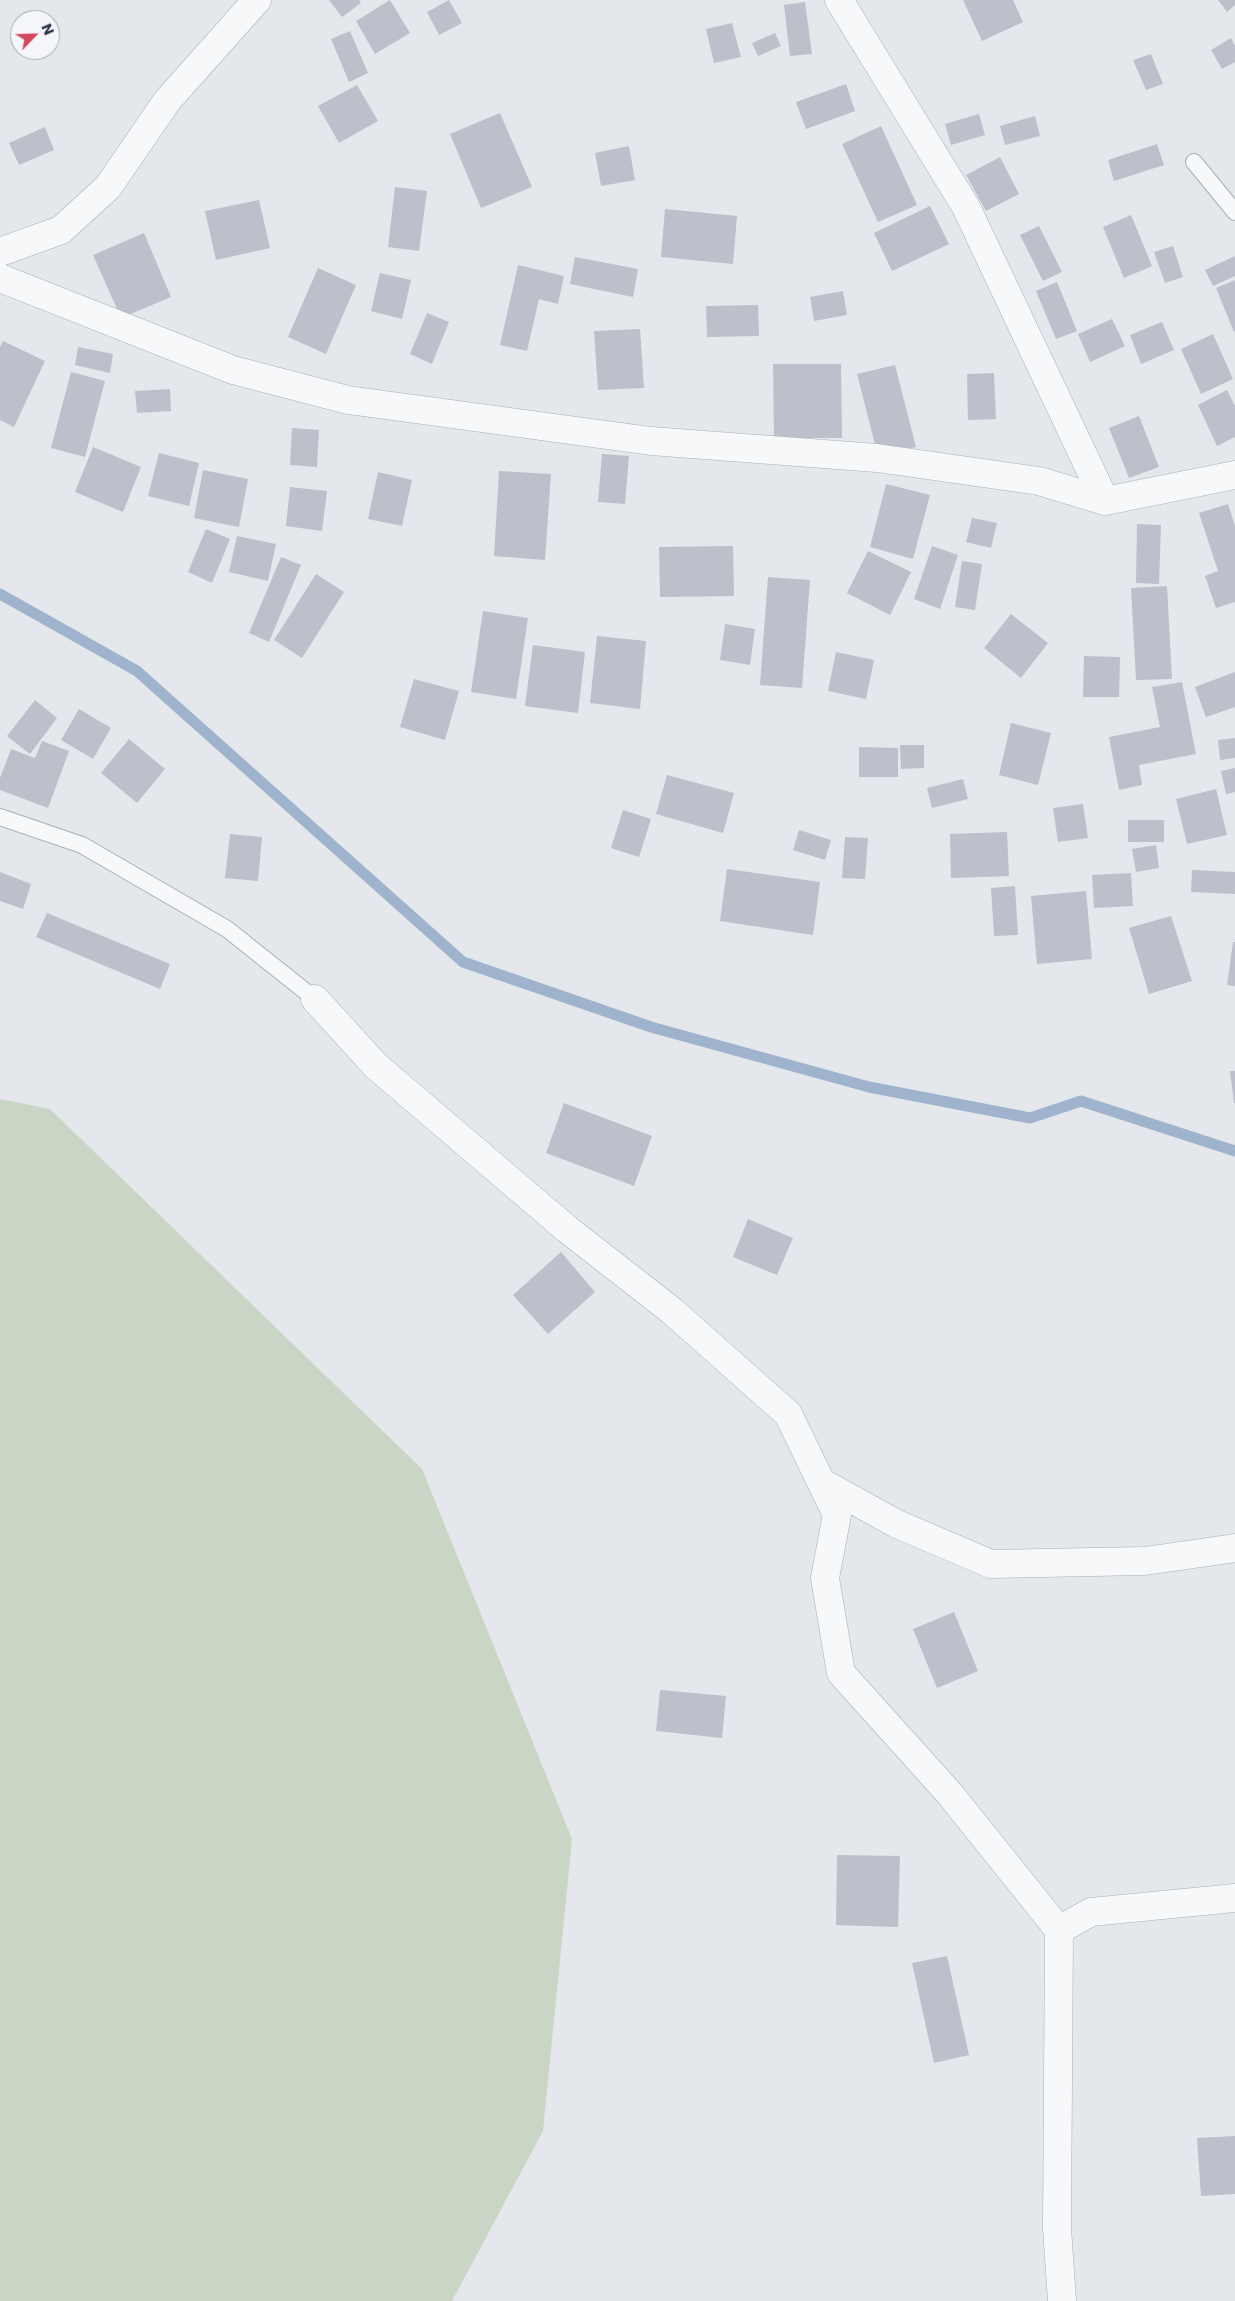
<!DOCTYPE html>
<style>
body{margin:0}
#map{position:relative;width:1235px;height:2301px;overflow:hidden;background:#e4e7ec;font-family:Poppins,sans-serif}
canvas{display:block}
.north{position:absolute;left:10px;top:10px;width:50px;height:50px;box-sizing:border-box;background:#f4f6f9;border:1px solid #a4a8b1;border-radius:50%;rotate:66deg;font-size:14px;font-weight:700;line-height:20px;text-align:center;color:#2b3445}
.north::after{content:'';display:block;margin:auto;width:18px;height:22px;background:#d1495b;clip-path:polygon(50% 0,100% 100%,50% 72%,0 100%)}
</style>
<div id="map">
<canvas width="1235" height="2301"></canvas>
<div class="north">N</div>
</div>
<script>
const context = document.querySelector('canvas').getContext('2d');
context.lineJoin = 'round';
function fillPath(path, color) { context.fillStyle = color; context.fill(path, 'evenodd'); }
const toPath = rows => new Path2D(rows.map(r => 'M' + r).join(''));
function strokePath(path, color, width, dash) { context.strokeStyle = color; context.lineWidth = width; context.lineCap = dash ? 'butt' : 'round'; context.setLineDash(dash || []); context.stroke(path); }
fillPath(toPath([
 [0,1099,50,1109,422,1469,572,1839,543,2131,452,2301,0,2301]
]), '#c9d6c5');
strokePath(toPath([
 [0,594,137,671,463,962,651,1027,869,1087,1030,1118,1081,1101,1235,1151]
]), '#9fb4cc', 11);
fillPath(toPath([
 [329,0,359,0,361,3,342,17],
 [390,0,410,33,375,54,356,21],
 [449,0,462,23,439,35,427,12],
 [963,0,1013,0,1023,22,982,41],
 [1218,0,1235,0,1235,5,1227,12],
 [805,2,812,54,790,56,784,5],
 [732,23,741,57,714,63,706,29],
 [350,31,368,73,349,82,331,39],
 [775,33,781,46,758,56,752,43],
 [1231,38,1235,46,1235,62,1222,69,1211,50],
 [1151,54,1163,84,1146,90,1133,60],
 [846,84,855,111,806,129,796,102],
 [357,85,378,121,339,143,318,106],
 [500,113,532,187,481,208,450,134],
 [979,114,985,135,951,145,945,124],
 [1035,116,1040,136,1005,145,1000,126],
 [881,126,917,205,878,222,842,144],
 [45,127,54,150,19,165,9,143],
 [1157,144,1164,165,1114,181,1108,160],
 [629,146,635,180,601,186,595,153],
 [1000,157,1019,194,986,211,966,175],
 [395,187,427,191,419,251,388,247],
 [259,200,270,248,216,260,205,211],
 [930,206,949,244,892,271,874,233],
 [665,209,737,216,733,264,661,257],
 [1131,215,1152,266,1124,278,1103,227],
 [1039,226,1062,272,1043,281,1020,235],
 [144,233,171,297,121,318,93,255],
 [1173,246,1183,277,1165,283,1154,252],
 [1235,256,1235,276,1213,286,1205,270],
 [575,257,638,269,633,297,570,284],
 [518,265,564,276,558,304,539,299,527,351,500,345],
 [318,268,356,285,326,354,288,337],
 [380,273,411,280,402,319,371,311],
 [1235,280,1235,331,1234,332,1216,288],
 [1057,282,1077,331,1056,339,1036,291],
 [843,291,847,315,814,321,810,297],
 [758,305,759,336,707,337,706,306],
 [427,313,449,322,432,364,410,354],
 [1112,319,1125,346,1090,362,1078,334],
 [1162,322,1174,350,1141,364,1130,335],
 [640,329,644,388,598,390,594,331],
 [1213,334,1233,379,1201,394,1181,349],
 [3,341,45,361,14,427,0,420,0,347],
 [78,347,113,354,110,373,75,365],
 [773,364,841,364,842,438,774,438],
 [895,365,916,447,878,456,857,374],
 [71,372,105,381,85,457,51,448],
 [994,373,996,419,968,420,967,374],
 [170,389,171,411,137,413,135,391],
 [1227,390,1235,406,1235,437,1217,446,1198,405],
 [1139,416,1159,467,1129,478,1109,428],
 [292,428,319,430,317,467,290,465],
 [93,447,141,467,123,512,75,492],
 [159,453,199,463,189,506,148,496],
 [602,454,629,456,625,504,598,502],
 [203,470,248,479,239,527,194,518],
 [499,471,551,474,545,560,494,556],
 [378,472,412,480,402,526,368,519],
 [886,484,930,495,913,559,870,547],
 [290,487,327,491,322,531,286,526],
 [1228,504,1235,526,1235,602,1216,608,1205,576,1218,571,1199,513],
 [972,518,997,523,991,548,966,542],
 [1137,524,1161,525,1159,584,1136,583],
 [206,529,230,539,212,583,188,572],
 [237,536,276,544,268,581,229,572],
 [733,546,734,596,660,597,659,547],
 [932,546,958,555,940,609,914,599],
 [868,551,911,572,890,615,847,593],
 [281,557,301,565,269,642,249,633],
 [962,561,982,564,975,610,955,607],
 [316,574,344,592,302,658,274,640],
 [768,577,810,580,802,688,760,685],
 [1167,586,1172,679,1136,680,1131,588],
 [483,611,528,618,516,699,471,692],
 [1011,614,1048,643,1021,678,984,648],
 [725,624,755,629,750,665,720,660],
 [597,636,646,641,640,709,590,703],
 [533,645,585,652,578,713,525,706],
 [836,652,874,660,866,699,828,691],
 [1084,656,1120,657,1119,697,1083,697],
 [1235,672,1235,707,1206,717,1195,687],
 [414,679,459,691,445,740,400,727],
 [1182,682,1196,754,1139,765,1142,785,1119,790,1109,737,1160,727,1152,687],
 [35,700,57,718,30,754,7,736],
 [79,709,111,728,93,759,61,740],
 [1011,723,1051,733,1038,785,999,775],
 [1235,738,1235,758,1220,760,1218,740],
 [129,739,165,769,137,803,101,773],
 [42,741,69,751,48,808,0,790,0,778,11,749,35,758],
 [900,745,924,745,924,768,901,769],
 [859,747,898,748,898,777,859,777],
 [1235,768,1235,792,1226,794,1221,771],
 [667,775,734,793,723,833,656,814],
 [963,779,968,799,932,808,927,788],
 [1216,789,1227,835,1187,844,1176,799],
 [1083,804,1088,838,1058,842,1053,808],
 [623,810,651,819,639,857,611,848],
 [1128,820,1164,820,1164,842,1128,842],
 [799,830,831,840,825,860,793,850],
 [1007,832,1009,876,951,878,950,834],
 [230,834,262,837,258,881,225,878],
 [845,837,868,838,865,879,842,878],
 [1156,845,1159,868,1136,872,1132,849],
 [727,869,820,882,813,935,720,921],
 [1192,870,1235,872,1235,894,1191,892],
 [0,872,31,884,23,909,0,901],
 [1131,873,1133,906,1094,908,1092,875],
 [1015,886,1018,935,994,936,991,888],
 [1086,891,1092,959,1037,964,1031,896],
 [47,913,170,964,160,989,36,937],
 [1171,916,1192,981,1149,994,1129,928],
 [1233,942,1235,942,1235,986,1227,985],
 [1230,1071,1235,1071,1235,1103,1234,1103],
 [564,1103,652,1136,634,1186,546,1153],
 [748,1219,793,1238,777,1275,733,1257],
 [561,1252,595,1292,548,1334,513,1295],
 [954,1612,978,1671,937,1688,913,1629],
 [660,1690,726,1696,722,1738,656,1731],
 [837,1855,900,1856,898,1927,836,1925],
 [947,1956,969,2055,934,2063,912,1963],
 [1235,2136,1235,2194,1201,2196,1197,2138]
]), '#bbc0ca');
const lane = toPath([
 [1194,162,1235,212],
 [0,817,82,845,227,929,315,999]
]);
const street = toPath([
 [839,0,966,207,1105,501],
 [0,252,61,230,108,187,167,101,257,0],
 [0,278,233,370,348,400,651,441,877,458,1039,481,1105,501,1235,475],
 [315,999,376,1066,567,1229,672,1311,788,1414,837,1515,825,1578,841,1673,949,1793,1059,1930],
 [821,1482,895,1523,991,1564,1145,1561,1235,1548],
 [1062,2301,1057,2228,1059,1930,1091,1912,1235,1898]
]);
strokePath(lane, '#a9aeb7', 18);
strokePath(street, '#a9aeb7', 29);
strokePath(lane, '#f7f8fa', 16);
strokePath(street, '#f7f8fa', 28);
</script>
